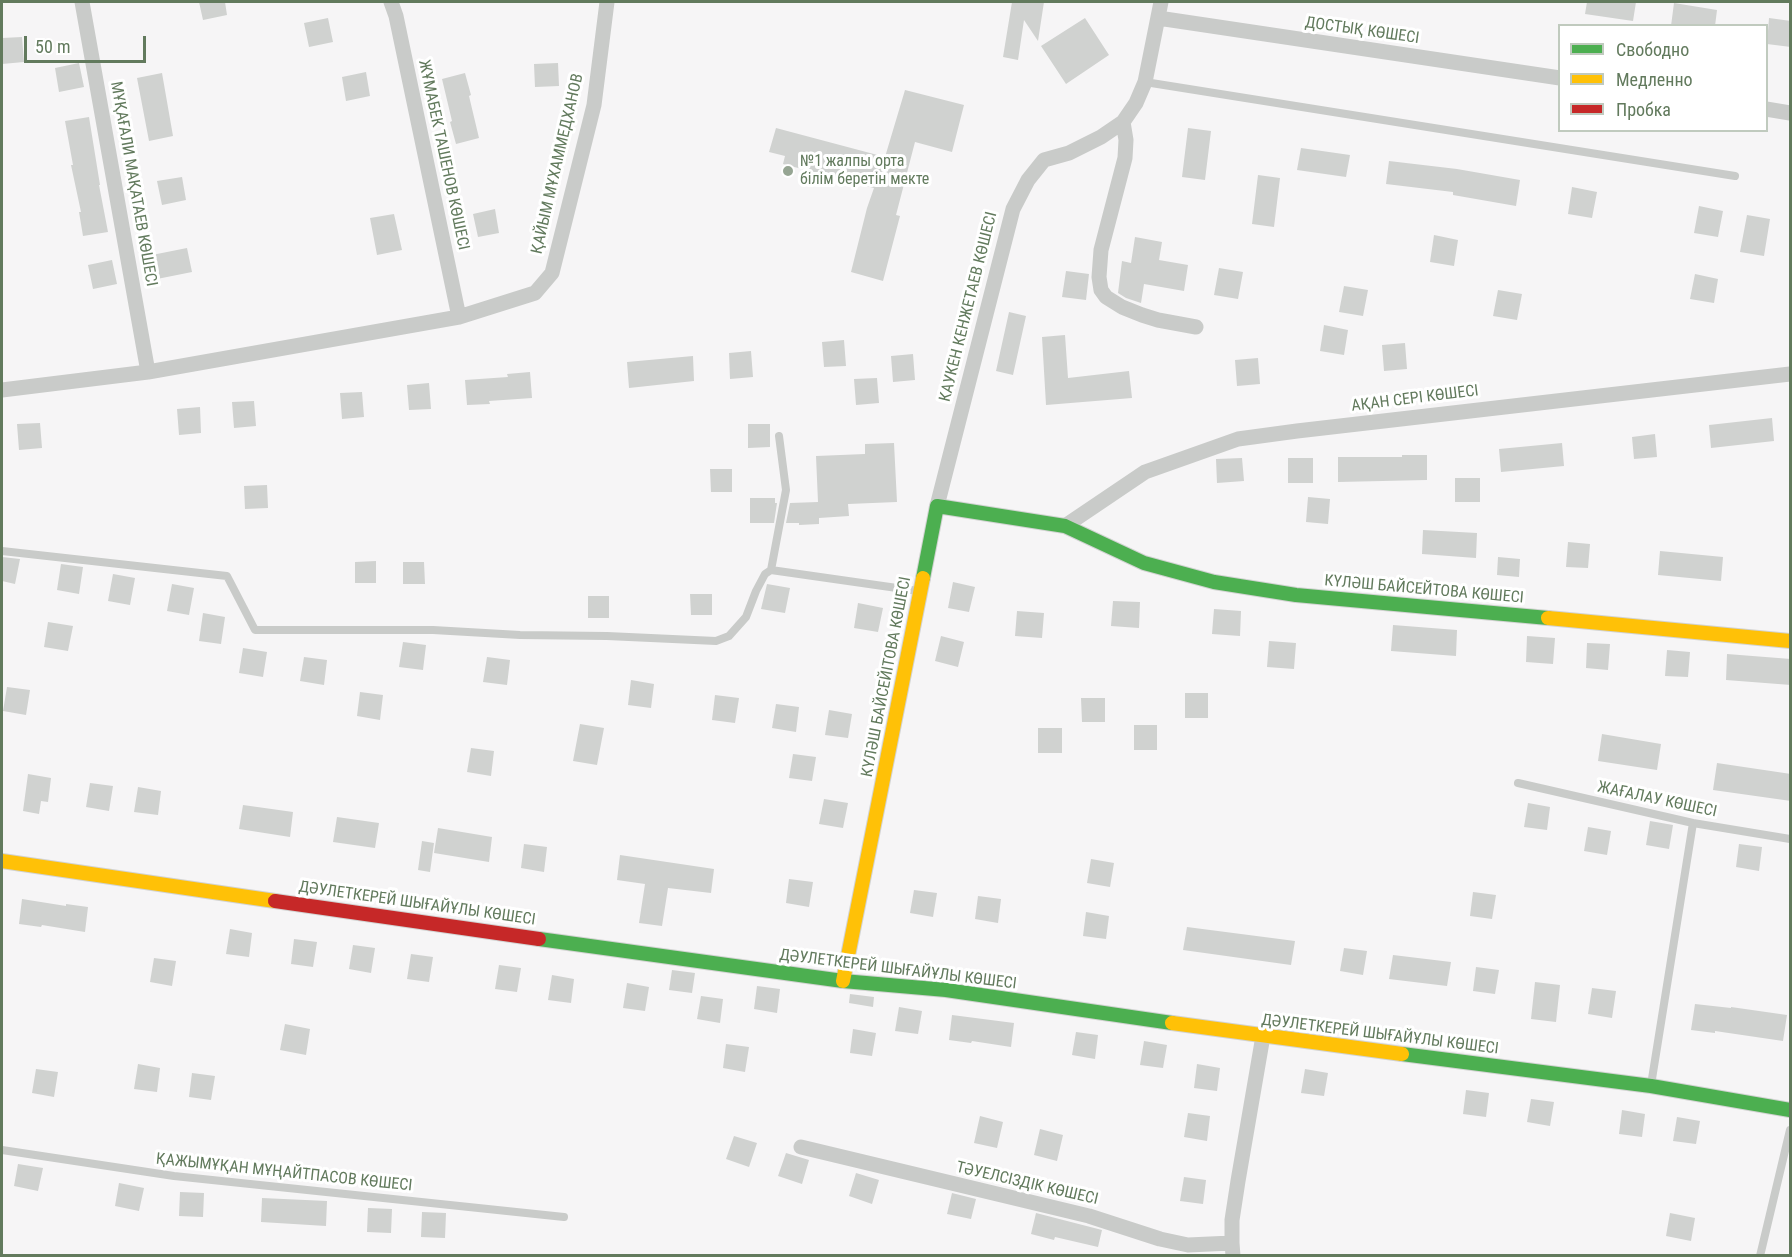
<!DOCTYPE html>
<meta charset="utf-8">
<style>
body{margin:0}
#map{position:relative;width:1792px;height:1257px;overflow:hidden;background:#f6f5f6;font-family:"Roboto Condensed",sans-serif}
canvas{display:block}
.frame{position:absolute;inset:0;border:3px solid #627a5d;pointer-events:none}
.legend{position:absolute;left:1558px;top:24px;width:210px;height:108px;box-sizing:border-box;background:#fff;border:2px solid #c0cabe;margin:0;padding:8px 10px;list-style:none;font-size:18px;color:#627a5d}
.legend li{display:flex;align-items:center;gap:12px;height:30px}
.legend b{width:30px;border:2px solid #c0cabe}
.scale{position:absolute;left:24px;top:36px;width:122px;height:27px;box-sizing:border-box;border:3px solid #627a5d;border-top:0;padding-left:8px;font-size:18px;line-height:21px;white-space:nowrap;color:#627a5d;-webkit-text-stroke:4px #fff;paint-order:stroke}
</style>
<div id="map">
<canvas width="1792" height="1257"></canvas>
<div class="frame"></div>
<ul class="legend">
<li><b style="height:8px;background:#4caf50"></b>Свободно</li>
<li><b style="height:8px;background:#ffc107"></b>Медленно</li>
<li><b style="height:8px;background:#c62828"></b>Пробка</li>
</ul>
<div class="scale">50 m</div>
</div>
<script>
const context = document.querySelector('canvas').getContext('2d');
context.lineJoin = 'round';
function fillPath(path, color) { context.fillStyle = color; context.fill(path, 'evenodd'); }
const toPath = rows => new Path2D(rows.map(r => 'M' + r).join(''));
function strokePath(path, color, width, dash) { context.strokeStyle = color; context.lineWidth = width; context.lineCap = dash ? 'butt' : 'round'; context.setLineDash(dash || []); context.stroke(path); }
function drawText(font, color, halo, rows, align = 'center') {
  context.font = font + ' "Roboto Condensed",sans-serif'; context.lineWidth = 6; context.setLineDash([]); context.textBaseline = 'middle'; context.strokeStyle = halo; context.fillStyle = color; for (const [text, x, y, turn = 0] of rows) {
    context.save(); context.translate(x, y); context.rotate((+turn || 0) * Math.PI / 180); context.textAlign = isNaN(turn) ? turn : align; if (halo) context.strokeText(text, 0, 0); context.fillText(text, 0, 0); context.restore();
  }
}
fillPath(toPath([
 [199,2,225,2,227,15,203,20],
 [1012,2,1044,2,1038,41,1024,20,1018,60,1003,57],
 [1587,2,1636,2,1633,21,1585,14],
 [1674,3,1717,10,1715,26,1671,26],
 [328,18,333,42,309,47,304,23],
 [1085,18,1109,55,1066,84,1041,46],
 [1769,18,1791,21,1791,47,1767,44],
 [22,37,24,62,2,64,2,38],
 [79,63,84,87,59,92,55,68],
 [558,63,559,86,535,87,534,64],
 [366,72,370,96,346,101,342,77],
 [162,73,173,136,149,141,137,78],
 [465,73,471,95,469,96,479,138,456,144,450,122,452,121,442,79],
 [905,90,964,105,952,152,915,142,896,215,900,216,883,281,851,272,867,208,874,188,783,164,785,156,769,152,776,128,885,157],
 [89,117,100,185,99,185,108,232,83,236,79,212,81,212,71,165,73,165,65,121],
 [1188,128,1211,131,1205,180,1182,177],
 [1301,148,1350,155,1346,177,1297,170],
 [1389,161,1457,169,1520,180,1516,206,1453,195,1453,192,1386,184],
 [1258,175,1280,178,1274,227,1252,224],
 [182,177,186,200,162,205,157,181],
 [1572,187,1597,192,1592,218,1568,214],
 [1699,206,1723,211,1718,237,1694,233],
 [495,209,499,233,478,237,473,214],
 [394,214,402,250,377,255,370,218],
 [1747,215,1770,219,1764,256,1740,252],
 [1434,235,1458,240,1454,266,1430,262],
 [1135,237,1162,242,1159,260,1188,265,1184,291,1144,284,1141,303,1126,298,1118,293,1122,261,1131,263],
 [187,248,192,272,157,279,152,255],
 [112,260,117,284,93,289,88,265],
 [1219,268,1243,272,1238,299,1214,295],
 [1066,271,1089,274,1086,300,1062,297],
 [1695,274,1718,279,1714,303,1690,299],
 [1344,286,1368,290,1363,316,1339,312],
 [1498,290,1522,294,1517,320,1493,316],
 [1009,312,1026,316,1013,375,996,371],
 [1324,325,1348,330,1344,355,1320,351],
 [1065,335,1068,378,1129,371,1132,398,1046,405,1042,337],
 [844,340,846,366,824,367,822,342],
 [1405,343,1407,369,1384,371,1382,345],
 [751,351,753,377,730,379,729,353],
 [913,354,915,380,893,382,891,356],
 [693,356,694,381,629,388,627,362],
 [1258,358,1260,384,1237,386,1235,360],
 [530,372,532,398,489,401,490,404,467,405,465,380,508,377,507,374],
 [877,378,879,403,856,405,854,379],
 [429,383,431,409,409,410,407,385],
 [362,392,364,417,342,419,340,393],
 [254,401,256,426,234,428,232,402],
 [200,407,201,433,179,435,177,409],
 [1772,418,1774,441,1711,448,1709,425],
 [40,423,42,448,19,450,17,424],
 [748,424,770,424,770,447,748,448],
 [1655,434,1657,457,1634,459,1632,437],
 [894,443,897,502,848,504,849,516,819,518,819,524,799,525,799,523,786,523,790,503,818,502,816,456,865,454,865,444],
 [1562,443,1564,466,1501,472,1499,449],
 [1402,455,1427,455,1427,480,1338,482,1338,457,1402,457],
 [1242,458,1244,481,1217,483,1216,459],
 [1288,458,1313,458,1313,483,1288,483],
 [710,469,732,469,732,492,711,492],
 [1455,478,1480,478,1480,502,1455,502],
 [267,485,268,508,245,509,244,486],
 [1308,497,1330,499,1328,524,1306,522],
 [750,498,775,498,775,503,777,503,774,523,750,523],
 [1423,530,1477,533,1476,558,1422,554],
 [1568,542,1590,544,1588,568,1566,567],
 [1660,551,1723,557,1721,581,1658,575],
 [2,557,20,559,15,584,2,581],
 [1498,557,1520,559,1519,577,1497,575],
 [376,561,376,583,355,583,355,562],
 [403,562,424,562,425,584,403,584],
 [61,564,83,567,79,594,57,590],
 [113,574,135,578,130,605,108,601],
 [953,582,975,587,969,612,948,608],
 [172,584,194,588,189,615,167,611],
 [767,584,790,588,785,613,761,609],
 [690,594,712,594,712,615,691,615],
 [588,596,609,596,609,618,588,618],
 [1113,601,1140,602,1139,628,1111,626],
 [858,603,883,608,878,632,854,628],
 [1214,609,1241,611,1240,636,1212,634],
 [1017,611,1044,613,1042,638,1015,636],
 [203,613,225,617,221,644,199,641],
 [48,622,73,626,68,651,44,647],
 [1393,625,1457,630,1456,656,1391,651],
 [941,636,964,642,958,667,935,661],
 [1527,636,1555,638,1553,664,1526,662],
 [1269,641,1296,643,1294,669,1267,667],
 [403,642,426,645,423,670,399,667],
 [1587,643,1610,644,1608,670,1586,668],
 [243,648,267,652,263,677,239,673],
 [1667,650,1690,652,1688,677,1665,676],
 [1727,654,1791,659,1791,685,1726,680],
 [304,657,327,660,324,685,300,681],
 [487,657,510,660,507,685,483,682],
 [631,680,654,684,651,708,628,705],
 [7,687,30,690,26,715,3,711],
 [360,692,383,695,380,720,357,716],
 [1185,693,1208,693,1208,718,1185,718],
 [715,695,739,698,735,723,712,720],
 [1081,698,1105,698,1105,722,1082,722],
 [776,704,799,707,796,732,772,728],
 [829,710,852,714,848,738,825,735],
 [580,724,604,728,597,765,573,761],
 [1134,725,1157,725,1157,750,1134,750],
 [1038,728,1062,728,1062,753,1038,753],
 [1602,734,1661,744,1657,770,1598,761],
 [471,748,494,751,491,776,467,772],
 [793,754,816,757,812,781,789,778],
 [1717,763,1791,774,1791,801,1713,790],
 [28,774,51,778,48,802,41,801,39,814,23,811],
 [90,783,113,786,109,811,86,807],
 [138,787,161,791,158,815,134,812],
 [824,799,848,803,843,828,819,824],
 [1528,803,1550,807,1547,830,1524,827],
 [243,805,293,812,290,837,239,829],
 [337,817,379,823,375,848,333,842],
 [1650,821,1673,825,1669,849,1646,845],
 [1588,827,1611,831,1607,855,1584,851],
 [438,828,492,837,489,862,434,853],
 [422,841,434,843,430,872,418,870],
 [524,844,547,847,544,872,521,868],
 [1739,844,1762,847,1759,871,1736,867],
 [620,855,714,869,711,893,668,888,662,926,639,923,645,884,617,880],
 [1091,859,1114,863,1110,887,1087,883],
 [789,879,813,882,809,907,786,903],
 [914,890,937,893,933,917,910,913],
 [1473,892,1496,895,1492,919,1470,916],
 [978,896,1001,899,998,923,975,919],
 [22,899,66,906,66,904,88,907,85,932,42,925,41,927,19,924],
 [1086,912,1109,916,1106,939,1083,936],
 [1187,927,1295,941,1291,965,1183,950],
 [230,929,252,933,249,957,226,954],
 [294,939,317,942,313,967,291,964],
 [353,945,375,948,371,973,349,969],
 [1344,948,1367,951,1363,975,1340,971],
 [411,954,433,957,429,982,407,979],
 [1393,955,1451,962,1447,986,1389,979],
 [154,958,176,961,172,986,150,982],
 [499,965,521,968,517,992,495,989],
 [1476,967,1499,970,1495,994,1473,991],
 [672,970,695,973,692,993,669,990],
 [552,975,574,979,571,1003,548,1000],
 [1535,982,1560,985,1556,1022,1531,1019],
 [627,983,649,987,645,1011,623,1008],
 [757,986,780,989,777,1013,754,1009],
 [1592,988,1616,991,1612,1018,1588,1014],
 [850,994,874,997,873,1007,849,1003],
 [701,996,723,999,720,1023,697,1019],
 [1695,1004,1731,1008,1731,1007,1787,1015,1783,1041,1715,1031,1715,1033,1691,1030],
 [899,1007,922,1011,918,1034,895,1031],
 [952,1015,1014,1023,1011,1047,972,1041,971,1043,949,1040],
 [285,1024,310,1029,306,1055,280,1050],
 [853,1029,876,1033,872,1056,850,1053],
 [1076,1032,1098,1035,1095,1059,1072,1055],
 [1144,1041,1167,1045,1163,1068,1140,1065],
 [726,1044,749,1047,745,1072,723,1068],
 [138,1064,160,1068,157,1092,134,1089],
 [1197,1064,1220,1068,1217,1091,1194,1088],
 [36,1069,58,1072,54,1097,32,1093],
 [1305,1069,1328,1073,1324,1096,1301,1093],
 [192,1073,215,1076,211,1100,189,1097],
 [1466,1090,1489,1093,1486,1117,1463,1114],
 [1531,1099,1554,1102,1550,1126,1527,1122],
 [1622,1110,1645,1114,1642,1137,1619,1134],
 [1188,1113,1210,1116,1207,1141,1184,1137],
 [980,1116,1003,1122,997,1148,974,1143],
 [1677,1117,1700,1121,1696,1144,1673,1141],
 [1040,1129,1063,1135,1057,1161,1034,1155],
 [734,1136,757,1143,749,1167,726,1159],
 [786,1153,809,1160,802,1184,778,1176],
 [18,1164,43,1168,38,1191,14,1186],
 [856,1173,879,1180,872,1204,849,1196],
 [1184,1177,1206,1180,1203,1204,1180,1201],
 [119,1183,144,1188,139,1211,115,1206],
 [180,1192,204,1193,203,1217,179,1216],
 [952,1193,976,1199,971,1219,947,1214],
 [262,1198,327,1201,326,1226,261,1222],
 [368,1208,392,1209,391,1233,367,1232],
 [422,1212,446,1213,445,1238,421,1237],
 [1036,1213,1102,1230,1098,1247,1055,1237,1054,1240,1031,1234],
 [1670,1213,1695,1218,1691,1241,1666,1236]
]), '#d0d2d0');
const fast = toPath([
 [923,578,937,506,1065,526,1144,563,1214,582,1296,595,1548,618],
 [539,939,843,981,946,990,1172,1023],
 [1402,1054,1651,1086,1790,1110]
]);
const slow = toPath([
 [1548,618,1790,641],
 [2,861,275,901],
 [843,981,923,578],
 [1172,1023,1402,1054]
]);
const jam = toPath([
 [275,901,539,939]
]);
strokePath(fast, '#d2d3d2', 16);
strokePath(slow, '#d2d3d2', 16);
strokePath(jam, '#d2d3d2', 16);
strokePath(toPath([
 [1145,82,1735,176],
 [2,551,227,576,255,630,433,630,520,635,607,636,716,641,729,636,746,617,756,591,765,574,771,570,786,490,779,436],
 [771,570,918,591],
 [1518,783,1693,823,1790,839],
 [1651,1085,1693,823],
 [2,1150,174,1176,564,1217],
 [1760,1256,1790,1130]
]), '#c9cbc9', 8);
strokePath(toPath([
 [82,2,148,372],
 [391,2,396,16,459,317],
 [1158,18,1560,78],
 [1766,109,1790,113],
 [1123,122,1126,140,1125,158,1101,250,1099,277,1101,290,1106,297,1122,307,1142,315,1158,320,1196,327],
 [2,390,148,372,459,317,535,293,552,273,594,105,607,2],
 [937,506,1013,209,1028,180,1044,160,1069,153,1101,137,1123,122,1136,103,1145,82,1161,2],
 [1065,526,1145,472,1238,439,1297,431,1790,374],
 [801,1147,1089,1216,1160,1239,1188,1245,1232,1243,1233,1256],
 [1232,1243,1232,1220,1238,1181,1263,1036]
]), '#c9cbc9', 15);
strokePath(fast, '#4caf50', 14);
strokePath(slow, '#ffc107', 14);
strokePath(jam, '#c62828', 14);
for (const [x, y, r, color] of [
 [788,171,6,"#96a593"]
]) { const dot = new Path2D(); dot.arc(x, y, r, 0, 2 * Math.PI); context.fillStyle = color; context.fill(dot); strokePath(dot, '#fff', 2); }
drawText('16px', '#627a5d', '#fff', [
 ["ДОСТЫҚ КӨШЕСІ",1362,31,8],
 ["ЖҰМАБЕК ТАШЕНОВ КӨШЕСІ",443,155,78],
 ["ҚАЙЫМ МҰХАММЕДХАНОВ",558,164,-77],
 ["МҰҚАҒАЛИ МАҚАТАЕВ КӨШЕСІ",133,184,80],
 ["КАУКЕН КЕНЖЕТАЕВ КӨШЕСІ",969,307,-76],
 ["АҚАН СЕРІ КӨШЕСІ",1415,399,-7],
 ["КҮЛӘШ БАЙСЕЙТОВА КӨШЕСІ",1424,590,5],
 ["КҮЛӘШ БАЙСЕЙІТОВА КӨШЕСІ",887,677,-79],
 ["ЖАҒАЛАУ КӨШЕСІ",1657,800,12],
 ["ДӘУЛЕТКЕРЕЙ ШЫҒАЙҰЛЫ КӨШЕСІ",417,904,8],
 ["ДӘУЛЕТКЕРЕЙ ШЫҒАЙҰЛЫ КӨШЕСІ",898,970,7],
 ["ДӘУЛЕТКЕРЕЙ ШЫҒАЙҰЛЫ КӨШЕСІ",1380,1035,7],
 ["ҚАЖЫМҰҚАН МҰҢАЙТПАСОВ КӨШЕСІ",284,1173,6],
 ["ТӘУЕЛСІЗДІК КӨШЕСІ",1027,1184,13]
]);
drawText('16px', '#627a5d', '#fff', [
 ["№1 жалпы орта",800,162],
 ["білім беретін мекте",800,180]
], 'left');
</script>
